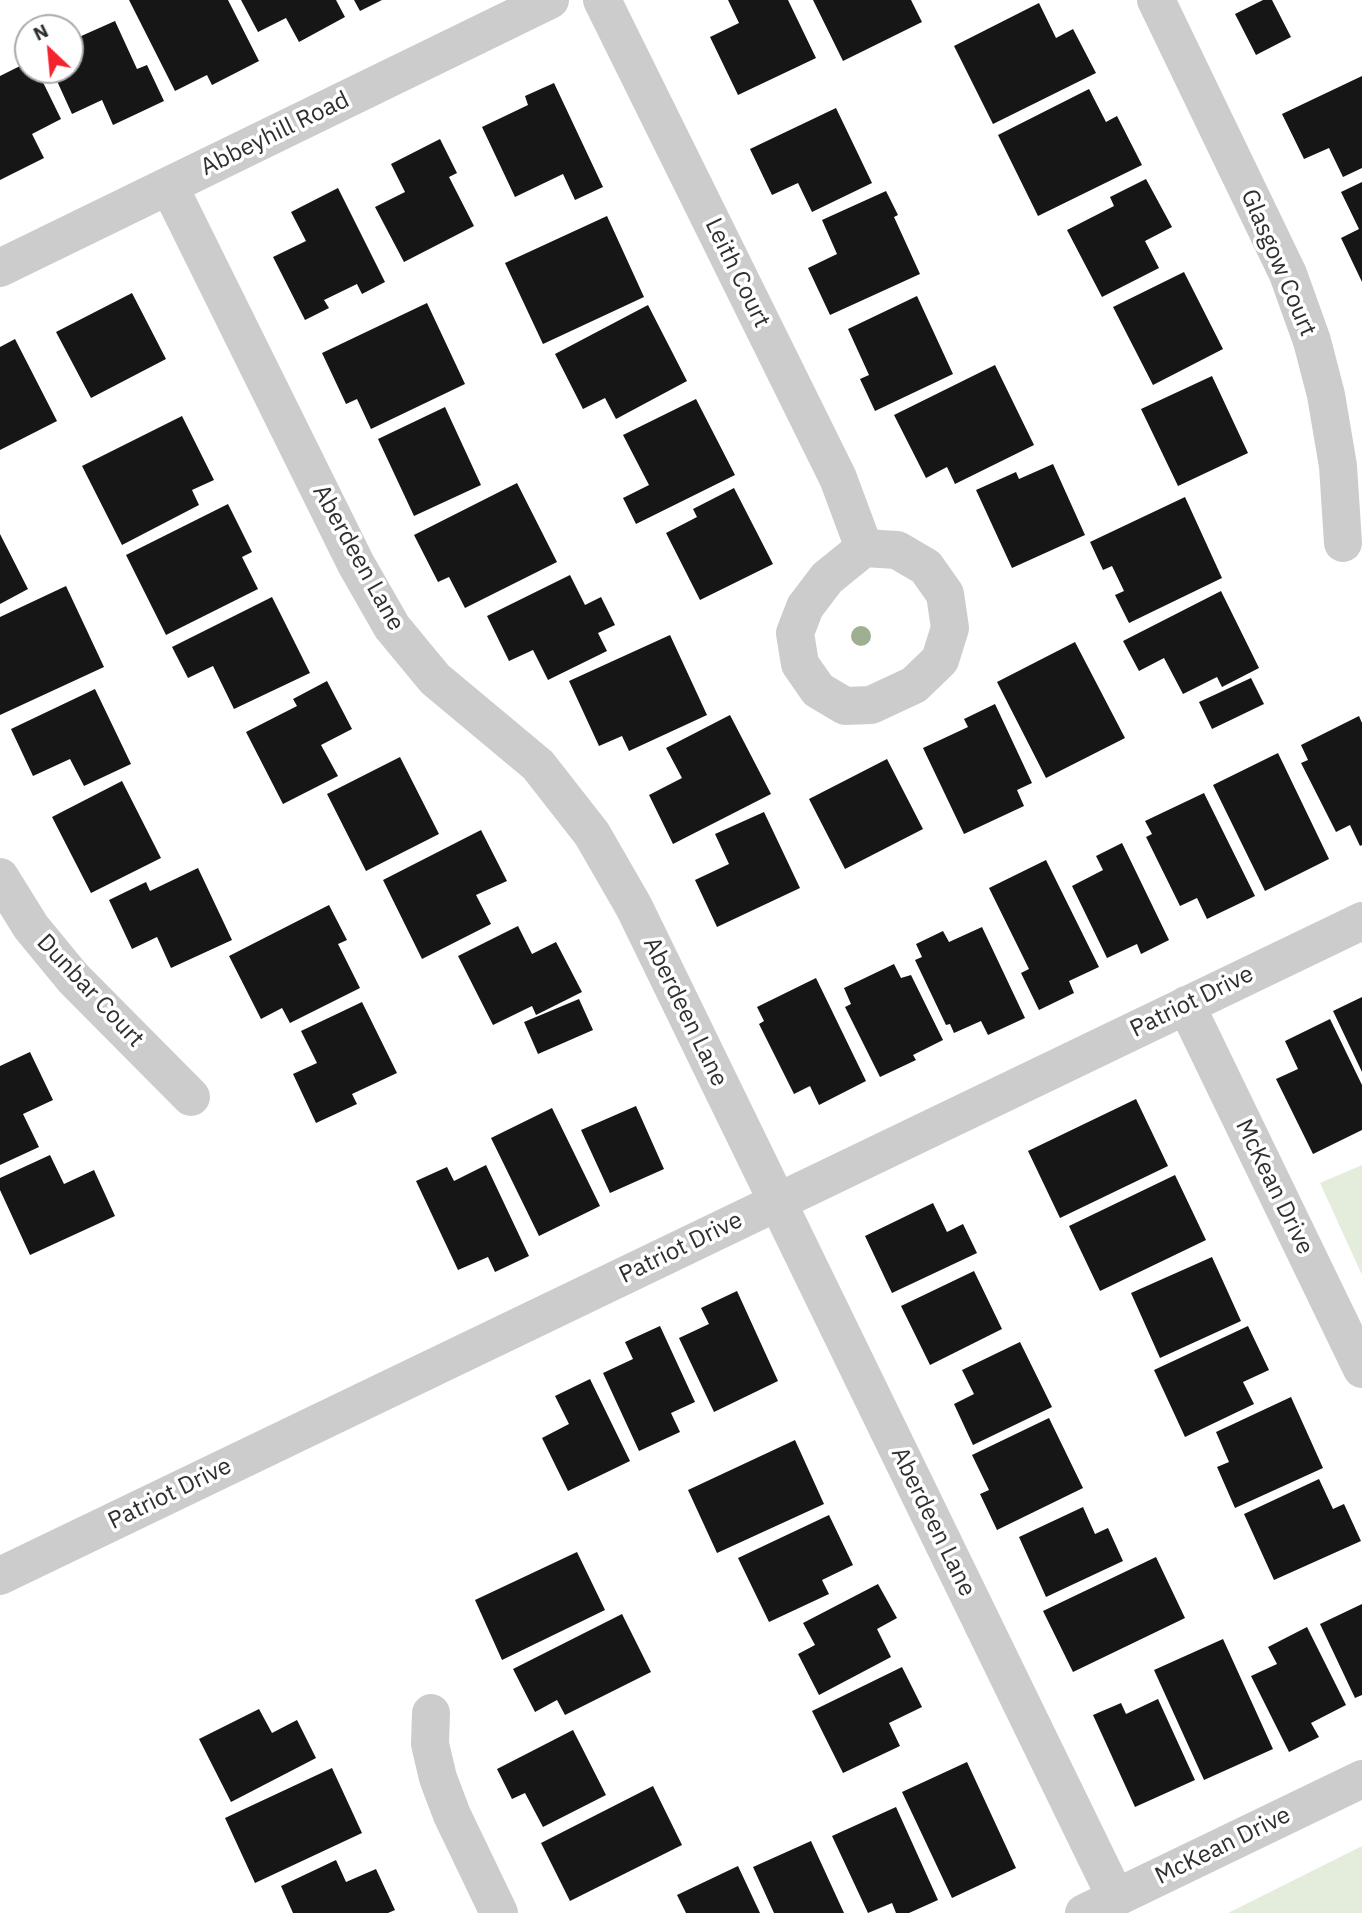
<!DOCTYPE html>
<style>
body{margin:0}
#map{position:relative;width:1362px;height:1913px;overflow:hidden;background:#fff;font-family:"IBM Plex Sans",sans-serif}
canvas{display:block}
.north{position:absolute;left:14px;top:14px;width:70px;height:70px;box-sizing:border-box;background:#fff;border:2px solid #acacac;border-radius:50%;rotate:334deg;font-size:19px;font-weight:700;line-height:28px;text-align:center;color:#2f2f2f}
.north::after{content:'';display:block;margin:auto;width:24px;height:32px;background:#f3242e;clip-path:polygon(50% 0,100% 100%,50% 72%,0 100%)}
</style>
<div id="map">
<canvas width="1362" height="1913"></canvas>
<div class="north">N</div>
</div>
<script>
const context = document.querySelector('canvas').getContext('2d');
context.lineJoin = 'round';
function fillPath(path, color) { context.fillStyle = color; context.fill(path, 'evenodd'); }
const toPath = rows => new Path2D(rows.map(r => 'M' + r).join(''));
function strokePath(path, color, width, dash) { context.strokeStyle = color; context.lineWidth = width; context.lineCap = dash ? 'butt' : 'round'; context.setLineDash(dash || []); context.stroke(path); }
function drawText(font, color, halo, rows, align = 'center') {
  context.font = font + ' "IBM Plex Sans",sans-serif'; context.lineWidth = 7; context.setLineDash([]); context.textBaseline = 'middle'; context.strokeStyle = halo; context.fillStyle = color; for (const [text, x, y, turn = 0] of rows) {
    context.save(); context.translate(x, y); context.rotate((+turn || 0) * Math.PI / 180); context.textAlign = isNaN(turn) ? turn : align; if (halo) context.strokeText(text, 0, 0); context.fillText(text, 0, 0); context.restore();
  }
}
fillPath(toPath([
 [1362,1165,1362,1275,1320,1183],
 [1362,1846,1362,1913,1228,1913]
]), '#e4eddb');
fillPath(toPath([
 [129,0,228,0,259,61,212,85,207,75,175,91],
 [241,0,336,0,345,17,299,42,286,18,258,32],
 [354,0,382,0,360,11],
 [728,0,788,0,816,58,738,95,710,37,739,23],
 [813,0,911,0,922,22,843,61],
 [1263,0,1272,0,1291,37,1256,55,1235,14],
 [1039,3,1056,38,1073,29,1096,73,993,124,954,46],
 [115,21,137,69,147,65,164,101,113,125,102,100,72,114,52,70,70,70,70,41],
 [28,62,28,70,37,70,61,119,32,134,44,158,0,180,0,76],
 [1362,76,1362,168,1343,177,1329,148,1304,159,1282,114],
 [554,83,603,187,575,200,563,174,515,197,482,127,528,105,525,96],
 [1089,89,1106,122,1117,116,1142,165,1038,216,998,135],
 [836,108,872,183,812,212,798,183,772,195,750,149],
 [440,139,457,173,449,177,474,226,404,262,375,207,405,192,391,164],
 [1146,179,1172,227,1145,241,1159,268,1102,297,1067,230,1114,206,1110,197],
 [1362,182,1362,282,1341,238,1359,229,1341,192],
 [338,188,385,282,362,294,357,284,324,300,329,308,305,320,273,257,306,241,291,212],
 [886,191,898,215,894,217,920,274,830,315,808,268,837,254,822,220],
 [607,216,644,297,543,344,505,263],
 [1184,272,1223,349,1153,385,1113,307],
 [132,293,166,359,91,398,56,332],
 [917,296,953,374,875,411,860,379,869,375,848,329],
 [427,303,465,384,371,429,357,399,346,404,322,353],
 [648,305,687,381,616,419,605,398,583,409,555,354],
 [15,339,57,421,0,450,0,347],
 [995,365,1034,445,955,484,947,467,926,478,894,415],
 [1212,376,1248,453,1178,486,1141,409],
 [696,399,735,475,636,524,623,498,649,485,623,435],
 [445,407,481,485,414,516,378,439],
 [182,416,214,480,192,490,199,505,122,545,82,466],
 [1053,464,1085,535,1012,568,976,490,1016,472,1019,479],
 [517,483,557,562,465,608,449,577,438,582,414,535],
 [734,488,773,564,700,600,666,533,697,517,693,509],
 [1185,497,1222,578,1129,623,1115,595,1124,591,1112,566,1103,570,1090,542],
 [228,504,252,552,242,557,258,589,166,635,126,555],
 [0,534,28,589,0,604],
 [570,575,585,605,601,597,615,625,598,633,607,651,548,680,533,650,509,661,487,616],
 [66,586,104,667,0,715,0,617],
 [1221,591,1259,668,1222,687,1217,677,1183,694,1164,658,1139,671,1123,641],
 [272,597,310,673,234,709,213,666,188,678,172,647],
 [670,635,707,715,629,751,622,736,599,746,569,681],
 [1075,642,1125,738,1046,778,997,682],
 [1251,678,1264,704,1212,729,1199,702],
 [327,681,352,729,321,745,338,776,283,804,246,732,297,706,293,699],
 [95,689,131,764,84,786,70,759,33,776,11,729],
 [995,704,1032,783,1017,790,1024,806,964,834,923,748,968,727,964,719],
 [730,715,771,794,673,844,649,795,682,778,666,748],
 [1359,716,1362,723,1362,845,1360,846,1350,825,1336,832,1301,763,1308,760,1301,745],
 [1278,753,1329,859,1265,891,1213,785],
 [400,757,439,834,366,871,327,794],
 [887,759,923,829,845,869,809,799],
 [122,781,161,858,91,893,52,817],
 [1204,793,1255,896,1207,919,1197,898,1180,906,1146,837,1152,834,1145,821],
 [764,812,800,888,717,927,695,880,729,864,715,834],
 [481,830,507,881,476,895,491,924,422,959,383,880],
 [1122,843,1169,940,1141,954,1137,944,1107,958,1072,886,1103,870,1096,856],
 [1046,860,1099,967,1069,981,1074,993,1039,1010,1021,973,1029,969,989,888],
 [198,868,232,940,171,968,157,937,132,949,109,900,146,882,150,891],
 [329,905,347,940,338,944,360,988,290,1023,282,1008,261,1019,229,956],
 [518,926,532,954,556,942,582,992,536,1015,532,1006,493,1025,458,956],
 [982,927,1025,1018,988,1035,981,1021,954,1033,950,1024,946,1025,915,960,922,957,916,944,943,931,949,942],
 [894,964,901,978,911,975,943,1040,913,1055,916,1060,880,1077,845,1007,851,1004,844,988],
 [816,978,866,1081,819,1105,810,1086,794,1094,759,1024,764,1021,757,1007],
 [1362,997,1362,1072,1333,1011],
 [579,999,593,1030,538,1054,524,1022],
 [362,1002,397,1073,352,1094,357,1104,316,1123,293,1074,317,1063,301,1031],
 [1330,1019,1362,1085,1362,1130,1313,1154,1276,1079,1298,1069,1285,1041],
 [30,1052,53,1100,23,1114,39,1147,0,1165,0,1066],
 [1136,1099,1168,1166,1060,1218,1028,1151],
 [636,1106,664,1169,610,1193,581,1130],
 [552,1108,600,1206,539,1236,491,1138],
 [50,1155,64,1184,94,1170,115,1216,30,1255,0,1190,0,1178],
 [486,1165,529,1256,495,1272,488,1257,458,1270,416,1181,447,1167,454,1181],
 [1175,1175,1206,1240,1100,1291,1069,1226],
 [933,1203,947,1232,963,1224,977,1253,892,1293,865,1236],
 [1212,1257,1241,1321,1160,1358,1131,1293],
 [974,1271,1002,1329,930,1365,901,1306],
 [737,1291,778,1381,714,1412,679,1338,709,1324,701,1308],
 [660,1326,695,1402,671,1413,680,1432,639,1451,603,1373,633,1359,625,1342],
 [1248,1326,1269,1370,1243,1382,1254,1404,1185,1437,1154,1370],
 [1020,1342,1052,1407,973,1445,954,1404,974,1394,962,1370],
 [590,1379,630,1461,568,1491,542,1438,569,1424,555,1396],
 [1291,1397,1323,1468,1235,1508,1217,1467,1229,1462,1216,1432],
 [1049,1418,1083,1488,997,1530,980,1494,989,1490,972,1455],
 [795,1440,824,1504,717,1553,688,1490],
 [1319,1479,1333,1509,1344,1504,1361,1541,1274,1580,1244,1514],
 [1083,1507,1095,1534,1108,1528,1123,1561,1046,1597,1019,1537],
 [829,1515,853,1565,822,1580,829,1594,769,1622,738,1558],
 [577,1552,605,1610,502,1660,475,1600],
 [1156,1557,1185,1618,1073,1672,1043,1611],
 [878,1584,897,1618,877,1629,891,1657,819,1695,798,1654,815,1645,803,1623],
 [1362,1604,1362,1695,1355,1698,1320,1624],
 [622,1614,651,1672,565,1715,557,1700,535,1712,513,1669],
 [1307,1627,1346,1705,1311,1723,1319,1737,1289,1752,1251,1676,1277,1664,1268,1647],
 [1223,1639,1273,1749,1204,1780,1154,1670],
 [902,1667,922,1707,889,1723,900,1746,843,1773,812,1711],
 [1158,1699,1195,1780,1135,1807,1093,1715,1121,1703,1126,1714],
 [259,1709,272,1733,297,1720,316,1758,231,1802,199,1739],
 [573,1730,606,1795,543,1827,525,1793,512,1799,497,1769],
 [967,1762,1016,1868,952,1898,902,1792],
 [332,1768,362,1833,255,1883,225,1818],
 [653,1786,682,1845,570,1901,541,1843],
 [896,1807,938,1900,909,1913,896,1913,892,1903,868,1913,832,1836],
 [811,1841,844,1913,774,1913,753,1867],
 [336,1860,346,1882,376,1869,395,1910,388,1913,293,1913,281,1886],
 [738,1866,760,1913,686,1913,677,1895]
]), '#161616');
strokePath(toPath([
 [602,0,838,478,864,548],
 [1156,0,1288,274,1312,341,1326,395,1338,466,1343,543],
 [169,186,356,564,392,627,435,679,538,765,592,834,634,907,1116,1898],
 [0,268,550,0],
 [864,548,897,550,926,567,945,594,950,628,940,660,914,685,871,705,845,706,818,690,800,664,795,633,805,607,827,578,864,548],
 [0,877,31,927,73,978,191,1097],
 [1186,1005,1362,1369],
 [0,1576,1362,921],
 [431,1713,430,1744,438,1778,452,1815,499,1913],
 [1084,1913,1362,1779]
]), '#ccc', 38);
context.fillStyle = '#9faf92';
for (const [x, y] of [
 [861,636]
]) { context.beginPath(); context.arc(x, y, 10, 0, 2 * Math.PI); context.fill(); }
drawText('24px', '#2f2f2f', '#fff', [
 ["Abbeyhill Road",275,134,-26],
 ["Glasgow Court",1278,263,67],
 ["Leith Court",737,273,64],
 ["Aberdeen Lane",358,558,61],
 ["Dunbar Court",90,991,47],
 ["Patriot Drive",1192,1002,-26],
 ["Aberdeen Lane",685,1012,64],
 ["McKean Drive",1274,1187,64],
 ["Patriot Drive",681,1248,-26],
 ["Patriot Drive",170,1494,-26],
 ["Aberdeen Lane",933,1522,64],
 ["McKean Drive",1223,1846,-26]
]);
</script>
